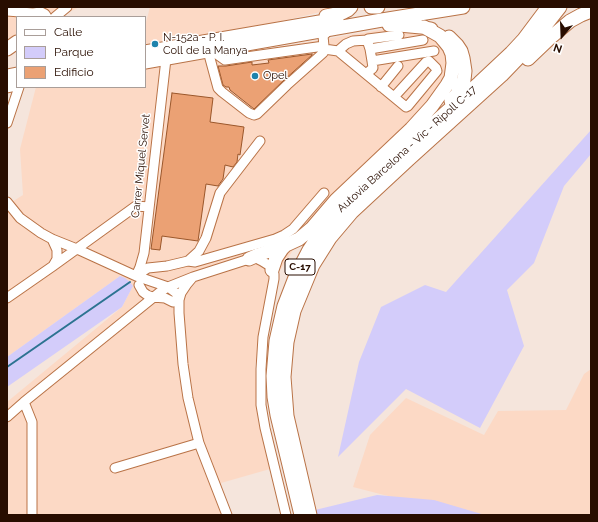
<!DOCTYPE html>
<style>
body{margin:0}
#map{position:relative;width:598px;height:522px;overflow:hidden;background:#f5e5dc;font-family:Raleway,sans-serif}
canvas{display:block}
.frame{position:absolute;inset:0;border:8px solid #280d00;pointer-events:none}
.legend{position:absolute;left:16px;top:16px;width:130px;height:72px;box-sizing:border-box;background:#fff;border:1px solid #a99e99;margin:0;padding:5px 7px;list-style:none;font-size:12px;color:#280d00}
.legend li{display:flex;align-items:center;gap:8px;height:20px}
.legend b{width:20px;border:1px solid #a99e99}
.north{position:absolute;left:542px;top:16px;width:40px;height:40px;-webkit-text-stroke:3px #fff;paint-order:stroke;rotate:199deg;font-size:11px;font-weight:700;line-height:16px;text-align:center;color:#280d00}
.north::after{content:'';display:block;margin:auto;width:14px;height:18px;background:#280d00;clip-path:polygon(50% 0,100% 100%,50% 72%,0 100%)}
</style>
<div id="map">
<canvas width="598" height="522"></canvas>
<div class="frame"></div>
<ul class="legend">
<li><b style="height:5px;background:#fff"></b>Calle</li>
<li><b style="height:11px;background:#d3ccfa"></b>Parque</li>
<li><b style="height:11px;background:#eba174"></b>Edificio</li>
</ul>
<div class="north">N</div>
</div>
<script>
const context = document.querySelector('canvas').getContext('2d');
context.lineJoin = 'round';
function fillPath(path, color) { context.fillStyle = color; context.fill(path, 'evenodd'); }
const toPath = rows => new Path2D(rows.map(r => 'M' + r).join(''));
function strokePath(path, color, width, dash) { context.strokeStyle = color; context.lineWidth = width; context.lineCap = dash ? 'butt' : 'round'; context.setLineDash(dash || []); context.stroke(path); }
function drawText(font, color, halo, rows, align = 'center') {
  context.font = font + ' Raleway,sans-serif'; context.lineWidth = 3; context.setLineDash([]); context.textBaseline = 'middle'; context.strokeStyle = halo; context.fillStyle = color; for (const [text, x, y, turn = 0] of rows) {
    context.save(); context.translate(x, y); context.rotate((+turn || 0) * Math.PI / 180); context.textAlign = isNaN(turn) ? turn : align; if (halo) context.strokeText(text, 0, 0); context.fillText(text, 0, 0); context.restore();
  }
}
fillPath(toPath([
 [7,7,79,7,60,17,17,17,17,50,8,37,7,37],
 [150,7,342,7,256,27,145,44,145,26],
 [386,29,431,35,449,54,448,74,428,106,306,230,268,289,255,366,258,420,270,469,221,483,228,515,7,515,7,402,122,307,133,286,120,276,7,357,7,205,23,195,20,149,36,87,145,87,145,69],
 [591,369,591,515,462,515,353,487,370,435,406,398,484,435,498,411,566,410,584,374]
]), '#fcd9c5');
fillPath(toPath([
 [591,130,591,154,564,186,534,263,507,290,524,346,480,428,406,389,338,457,359,362,381,307,425,285,446,292],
 [120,276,125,278,130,282,133,286,122,307,7,387,7,357],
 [377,495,434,500,485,515,316,515,315,510]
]), '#d3ccfa');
strokePath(toPath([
 [7,367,130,282]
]), '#2c7391', 2);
const building = toPath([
 [312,54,312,55,283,81,254,109,230,90,229,87,226,87,223,85,218,66,226,66,252,62,252,65,269,63,268,60,312,54],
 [172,93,213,98,210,122,244,127,240,155,238,154,237,162,233,167,225,165,223,179,218,186,206,184,198,241,162,236,160,250,151,249,172,93]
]);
fillPath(building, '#eba174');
strokePath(building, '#9b572b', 1);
const minor = toPath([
 [7,11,33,13],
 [29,17,33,13,41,12,45,14,47,17],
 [55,17,67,7],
 [324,49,338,51,406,107,408,106,437,71,436,68,429,61,426,62,394,97],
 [370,49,367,40,368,39,399,35],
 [211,50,225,60,324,46,323,36,326,33],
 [208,51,218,88,222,92,249,113,254,115,257,114,287,85,323,53,324,46],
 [338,51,346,44,353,41,367,40],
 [372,61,370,49,423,40],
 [366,74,373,68,372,61,434,51],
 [381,87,398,66],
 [7,123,19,87],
 [7,202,20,218,41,233,52,239,77,249,136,276,168,287,176,293,179,300],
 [52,239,57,250,57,259,53,266],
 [188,261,195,262,275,239,284,235,293,229,324,193],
 [137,275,148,268,167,266,188,261,199,251,206,238,220,193,260,141],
 [136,276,140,267,144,253,166,59],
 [139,285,143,292,147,295,152,297,165,298,173,302],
 [7,298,53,266,136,206,149,207],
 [24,402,32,422,32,515],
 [7,417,24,402,160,292,168,287,193,277,249,259,254,258,258,259,262,261,270,266,274,274,274,279,263,337,261,369,261,405,265,428,286,515],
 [199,443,227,515],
 [115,468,199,443,188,398,183,364,179,313,179,300,181,293,187,284,192,278]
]);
const highway = toPath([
 [371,7,378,7],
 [326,16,342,13,348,10,351,7],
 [389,25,399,25,421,27,431,29],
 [449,37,457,45,461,51,463,58,465,71,464,80,457,94,451,101],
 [7,49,17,42],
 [145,52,337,19],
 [528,59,550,38,570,21,581,15,591,11],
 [145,62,382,20,463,7],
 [7,76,17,74],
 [7,86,17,84],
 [249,259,258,255,286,245,299,239,312,228,336,200,411,129,432,106,447,85,451,78,453,63,452,54,449,47,445,42,440,36,424,27],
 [272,270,276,258,282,249,286,245],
 [301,515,277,415,274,397,273,376,276,341,284,306,296,275,309,250,325,226,335,213,410,144,479,83,511,53,524,39,548,7],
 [310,515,287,416,284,377,287,342,294,311,313,265,330,238,352,212,408,160,502,75,527,49,560,7]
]);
strokePath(minor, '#b97347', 11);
strokePath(highway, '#b97347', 15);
strokePath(minor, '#fff', 9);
strokePath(highway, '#fff', 13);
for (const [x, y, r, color] of [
 [155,44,4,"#1d83ad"],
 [255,76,4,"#1d83ad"]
]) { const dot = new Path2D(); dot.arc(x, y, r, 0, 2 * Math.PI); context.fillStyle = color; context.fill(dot); strokePath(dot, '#fff', 1.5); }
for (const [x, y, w] of [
 [300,267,30]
]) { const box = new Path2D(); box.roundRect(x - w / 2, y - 8, w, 16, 3); context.fillStyle = '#fff'; context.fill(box); strokePath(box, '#280d00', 1); }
drawText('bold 10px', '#280d00', null, [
 ["C-17",300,267]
]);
drawText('11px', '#280d00', '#fff', [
 ["N-152a - P. I.",163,38],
 ["Coll de la Manya",163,51],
 ["Opel",263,76]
], 'left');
drawText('11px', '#280d00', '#fff', [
 ["Autovia Barcelona - Vic - Ripoll C-17",407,149,-42],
 ["Carrer Miquel Servet",141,166,-84]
]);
</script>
